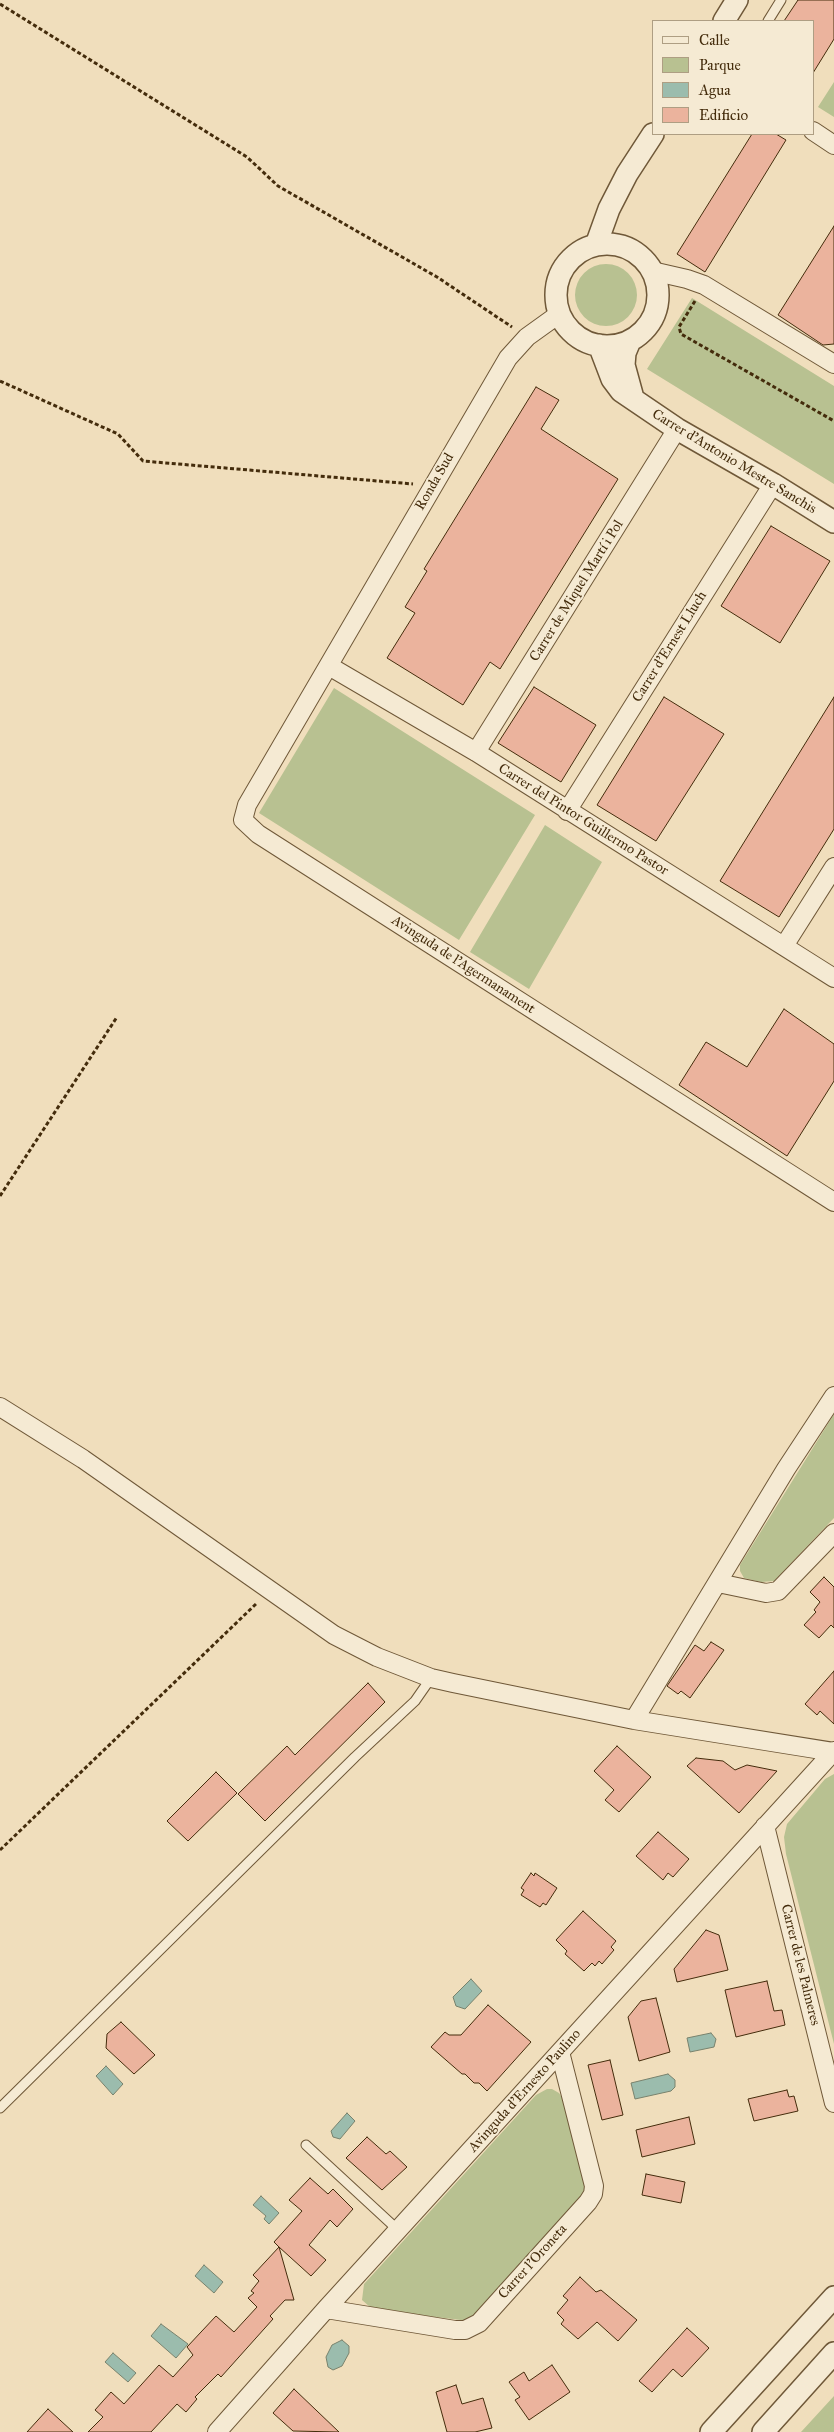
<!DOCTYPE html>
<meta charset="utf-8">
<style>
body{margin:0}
#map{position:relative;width:834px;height:2432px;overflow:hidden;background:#f0debc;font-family:"IM FELL Great Primer",serif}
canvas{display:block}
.legend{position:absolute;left:652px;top:20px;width:162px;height:115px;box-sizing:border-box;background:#f5ead3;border:1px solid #ae9e83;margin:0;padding:6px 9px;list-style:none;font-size:15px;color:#442c0c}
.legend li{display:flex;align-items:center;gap:10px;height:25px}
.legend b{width:25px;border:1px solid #ae9e83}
</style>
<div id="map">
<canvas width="834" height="2432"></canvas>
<ul class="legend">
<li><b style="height:6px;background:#f5ead3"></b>Calle</li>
<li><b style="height:14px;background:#b8c191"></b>Parque</li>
<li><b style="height:14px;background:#9bbcad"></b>Agua</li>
<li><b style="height:14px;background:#ebb39d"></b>Edificio</li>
</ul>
</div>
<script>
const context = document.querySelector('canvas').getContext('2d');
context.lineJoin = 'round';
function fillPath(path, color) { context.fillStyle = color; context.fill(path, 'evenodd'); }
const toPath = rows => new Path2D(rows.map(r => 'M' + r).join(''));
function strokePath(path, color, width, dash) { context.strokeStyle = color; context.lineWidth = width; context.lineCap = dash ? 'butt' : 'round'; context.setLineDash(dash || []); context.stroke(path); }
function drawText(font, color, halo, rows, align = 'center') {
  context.font = font + ' "IM FELL Great Primer",serif'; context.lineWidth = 4; context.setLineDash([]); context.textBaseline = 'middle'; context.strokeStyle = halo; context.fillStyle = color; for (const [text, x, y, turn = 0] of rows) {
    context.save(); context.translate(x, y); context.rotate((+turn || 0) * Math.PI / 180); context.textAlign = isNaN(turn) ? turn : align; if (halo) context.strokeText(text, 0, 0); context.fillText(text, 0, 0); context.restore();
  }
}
fillPath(toPath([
 [834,82,834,117,818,107],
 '575 295a31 31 0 1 1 62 0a31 31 0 1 1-62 0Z',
 [692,298,834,386,834,484,647,369],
 [334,688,535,815,459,940,259,813],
 [545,825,602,862,529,989,470,952],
 [834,1414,834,1518,774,1581,761,1582,744,1578,740,1571,740,1565],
 [834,1774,834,2044,786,1854,784,1837,787,1824,825,1779],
 [547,2089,552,2089,559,2093,563,2099,586,2191,469,2321,378,2310,370,2307,362,2300,364,2284,536,2095],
 [834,2396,834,2432,801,2432]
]), '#b8c191');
const water = toPath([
 [471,1979,482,1991,465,2009,456,2006,453,1997,471,1979],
 [711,2033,716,2039,714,2047,690,2052,687,2038,711,2033],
 [106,2066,123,2084,113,2095,96,2076,106,2066],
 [668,2074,675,2080,675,2087,671,2091,635,2099,631,2083,668,2074],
 [347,2113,355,2121,340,2139,333,2137,331,2131,347,2113],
 [261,2196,279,2213,269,2224,264,2219,266,2216,253,2205,261,2196],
 [204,2265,223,2282,214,2293,195,2276,204,2265],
 [161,2324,188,2344,176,2358,151,2336,161,2324],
 [342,2340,349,2346,349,2353,342,2366,333,2370,328,2367,326,2357,332,2345,342,2340],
 [113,2353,136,2373,128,2382,105,2362,113,2353]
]);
fillPath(water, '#9bbcad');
strokePath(water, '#78826d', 1);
const building = toPath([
 [798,0,834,0,834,39,813,73,813,21,784,21,798,0],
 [752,134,776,134,786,140,705,272,677,254,752,134],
 [834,226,834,344,823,345,778,315,834,226],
 [536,387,559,400,541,429,618,479,500,669,490,662,463,705,387,658,415,613,405,607,427,571,424,569,536,387],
 [771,526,830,561,780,643,721,606,771,526],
 [534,687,596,725,561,782,498,743,534,687],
 [664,697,724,734,656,841,597,805,664,697],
 [834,697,834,829,779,917,720,881,834,697],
 [784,1009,834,1044,834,1081,787,1156,679,1085,706,1042,747,1067,784,1009],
 [824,1577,834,1587,834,1628,831,1625,819,1638,804,1625,816,1612,814,1610,820,1602,810,1592,824,1577],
 [711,1642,724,1650,690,1698,681,1691,678,1694,667,1686,695,1645,704,1651,711,1642],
 [834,1671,834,1724,820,1711,817,1715,805,1704,834,1671],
 [368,1683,385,1702,265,1821,238,1794,287,1746,295,1755,368,1683],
 [617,1746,651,1777,619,1812,605,1800,614,1790,594,1771,617,1746],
 [696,1758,723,1761,735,1770,747,1765,777,1771,739,1813,687,1766,696,1758],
 [216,1772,237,1793,188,1841,167,1821,216,1772],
 [658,1832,689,1859,673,1877,668,1873,663,1880,636,1856,658,1832],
 [531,1873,534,1876,535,1873,557,1888,546,1905,543,1903,540,1907,521,1895,524,1890,521,1888,531,1873],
 [583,1911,616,1941,611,1947,614,1950,602,1964,599,1961,595,1966,592,1963,584,1971,565,1954,567,1951,556,1940,583,1911],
 [706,1930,719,1935,728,1970,677,1982,674,1969,706,1930],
 [767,1981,774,2011,782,2010,785,2025,736,2037,725,1990,767,1981],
 [656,1998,670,2052,639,2061,628,2017,641,2001,656,1998],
 [488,2005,531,2042,487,2091,479,2083,474,2083,465,2074,462,2074,431,2047,445,2032,449,2035,461,2035,488,2005],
 [121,2022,155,2055,134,2074,106,2048,107,2034,121,2022],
 [610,2060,623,2115,602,2120,588,2065,610,2060],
 [787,2090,789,2097,794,2096,798,2111,754,2121,748,2099,787,2090],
 [689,2117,695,2144,642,2157,636,2130,689,2117],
 [367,2137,386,2154,390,2151,407,2167,382,2190,346,2158,367,2137],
 [646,2174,685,2182,681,2203,642,2195,646,2174],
 [310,2178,328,2194,333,2189,353,2209,337,2227,330,2220,309,2245,326,2260,311,2276,279,2247,294,2300,285,2300,270,2316,273,2319,221,2377,218,2374,195,2397,197,2399,186,2412,177,2404,151,2432,88,2432,103,2417,95,2410,111,2392,124,2404,159,2365,173,2377,193,2355,187,2347,216,2316,234,2332,257,2307,248,2298,254,2293,251,2291,259,2281,253,2275,279,2247,274,2242,302,2211,289,2200,310,2178],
 [580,2277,596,2292,601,2290,637,2320,618,2341,597,2322,578,2339,561,2324,564,2320,557,2313,568,2300,563,2296,580,2277],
 [687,2328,709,2348,682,2377,673,2369,652,2392,639,2381,687,2328],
 [552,2365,570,2392,529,2420,515,2400,520,2397,509,2382,524,2372,529,2381,552,2365],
 [456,2385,462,2404,483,2398,492,2428,475,2432,447,2432,436,2392,456,2385],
 [294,2389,339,2432,293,2431,273,2413,294,2389],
 [48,2409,73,2432,27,2432,48,2409]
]);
fillPath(building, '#ebb39d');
strokePath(building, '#442c0c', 1);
const service = toPath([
 [768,21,781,0],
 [0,2108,355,1757,415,1701,431,1678],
 [306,2145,398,2230]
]);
const minor = toPath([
 [813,131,834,145],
 [652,271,687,279,704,285,834,364],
 [559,314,527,337,508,358,247,805,243,820,258,834,834,1202],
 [329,666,476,752,834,978],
 [476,752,677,429],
 [567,811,773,484],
 [784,946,834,867],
 [0,1407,83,1459,334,1635,377,1657,431,1678,453,1683,634,1720,834,1752],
 [718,1583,766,1593,778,1591,834,1533],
 [634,1720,786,1469,834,1396],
 [765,1826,834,2103],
 [326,2309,455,2330,465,2330,479,2323,588,2202,593,2194,594,2186,560,2052],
 [217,2432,326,2309,834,1751]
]);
const tertiary = toPath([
 [724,21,737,0],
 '556 295a51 51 0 1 1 102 0a51 51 0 1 1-102 0Z',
 [596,245,609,209,627,174,653,134],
 [630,341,625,353,624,365,633,398],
 [599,345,612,379,621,391,677,429,773,484,834,522],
 [711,2432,834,2297],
 [763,2432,834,2353]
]);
strokePath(service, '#6f5838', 11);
strokePath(minor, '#6f5838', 20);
strokePath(tertiary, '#6f5838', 24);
strokePath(toPath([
 [0,4,247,157,278,186,437,277,512,327],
 [695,301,679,327,681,334,834,421],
 [0,381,118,434,143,461,413,484],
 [0,1196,117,1017],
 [0,1850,257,1603]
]), '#442c0c', 3, [4, 2.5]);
strokePath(service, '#f5ead3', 9);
strokePath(minor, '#f5ead3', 18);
strokePath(tertiary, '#f5ead3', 21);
drawText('14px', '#442c0c', '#f5ead3', [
 ["Carrer d'Antonio Mestre Sanchis",734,462,31],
 ["Ronda Sud",435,482,-60],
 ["Carrer de Miquel Martí i Pol",577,591,-58],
 ["Carrer d'Ernest Lluch",670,647,-58],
 ["Carrer del Pintor Guillermo Pastor",583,820,32],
 ["Avinguda de l'Agermanament",463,965,33],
 ["Carrer de les Palmeres",800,1965,76],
 ["Avinguda d'Ernesto Paulino",525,2091,-48],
 ["Carrer l'Oroneta",533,2262,-48]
]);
</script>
